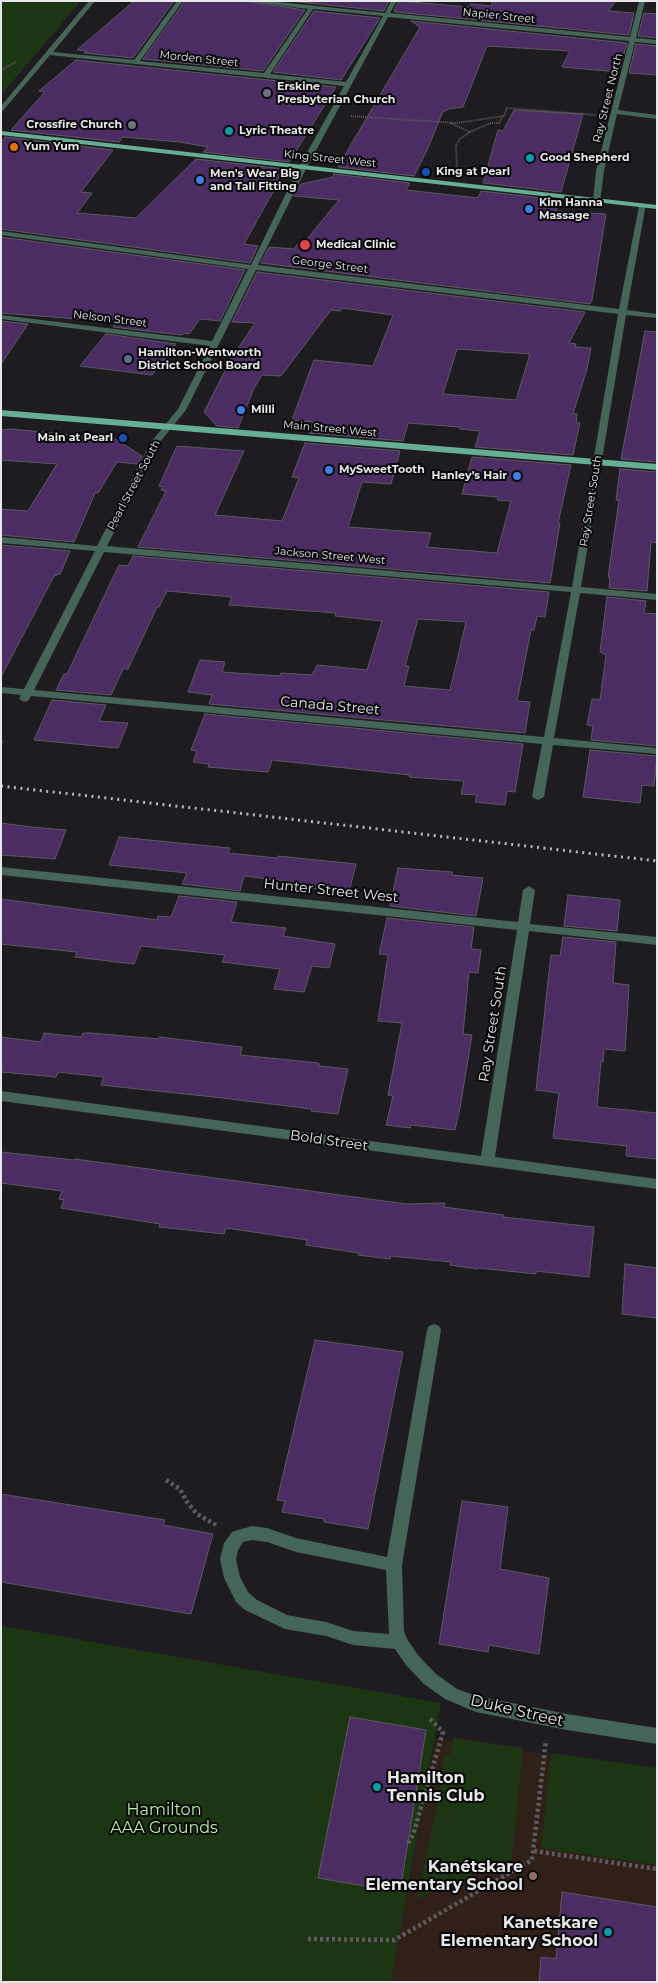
<!DOCTYPE html>
<meta charset="utf-8">
<style>
body{margin:0}
#map{position:relative;width:658px;height:1983px;overflow:hidden;background:#1e1c21;font-family:Montserrat,sans-serif}
canvas{display:block}
.frame{position:absolute;inset:0;border:2px solid #e7e6e9;pointer-events:none}
</style>
<div id="map">
<canvas width="658" height="1983"></canvas>
<div class="frame"></div>
</div>
<script>
const context = document.querySelector('canvas').getContext('2d');
context.lineJoin = 'round';
function fillPath(path, color) { context.fillStyle = color; context.fill(path, 'evenodd'); }
const toPath = rows => new Path2D(rows.map(r => 'M' + r).join(''));
function strokePath(path, color, width, dash) { context.strokeStyle = color; context.lineWidth = width; context.lineCap = dash ? 'butt' : 'round'; context.setLineDash(dash || []); context.stroke(path); }
function drawText(font, color, halo, rows, align = 'center') {
  context.font = font + ' Montserrat,sans-serif'; context.lineWidth = 4; context.setLineDash([]); context.textBaseline = 'middle'; context.strokeStyle = halo; context.fillStyle = color; for (const [text, x, y, turn = 0] of rows) {
    context.save(); context.translate(x, y); context.rotate((+turn || 0) * Math.PI / 180); context.textAlign = isNaN(turn) ? turn : align; if (halo) context.strokeText(text, 0, 0); context.fillText(text, 0, 0); context.restore();
  }
}
fillPath(toPath([
 [436,1738,657,1771,657,1982,391,1982]
]), '#302017');
fillPath(toPath([
 [1,1,81,1,1,95],
 [1,1626,441,1703,391,1982,1,1982],
 [453,1738,523,1748,512,1859,417,1899,436,1811,444,1754,450,1755],
 [551,1753,657,1768,657,1865,541,1848]
]), '#1c3613');
const building = toPath([
 [142,1,174,1,133,58,84,53,87,51,77,50,133,2,142,1],
 [185,1,244,1,305,10,263,71,143,59,185,1],
 [290,1,389,1,384,11,290,1],
 [399,1,468,7,471,4,492,6,492,1,616,1,608,11,634,13,629,35,396,12,394,11,399,1],
 [314,11,380,18,341,80,273,72,314,11],
 [644,13,657,14,657,38,638,36,644,13],
 [411,21,627,43,619,72,562,67,570,51,487,46,463,107,448,109,446,111,443,111,428,148,414,176,338,167,420,27,411,21],
 [636,44,657,46,657,75,629,73,636,44],
 [76,60,336,87,289,162,203,152,208,147,180,142,123,137,119,142,11,130,45,92,39,91,76,60],
 [514,110,583,114,561,192,483,183,498,130,503,131,514,110],
 [5,137,113,150,81,192,92,193,77,213,136,218,196,159,284,169,270,191,274,190,244,244,258,246,250,263,1,229,1,142,5,137],
 [334,174,410,183,406,190,478,198,481,191,559,200,556,211,606,214,592,300,590,304,261,263,269,247,294,249,299,243,303,244,339,200,294,196,301,184,333,177,334,174],
 [1,237,245,270,220,321,200,319,189,334,184,333,182,335,113,327,116,322,1,313,1,237],
 [257,272,585,312,569,343,576,344,575,347,591,348,587,369,573,414,577,414,576,423,580,423,573,455,475,447,480,431,460,429,460,427,408,423,403,441,309,433,313,422,292,420,314,360,373,366,393,315,342,308,340,311,331,310,281,376,262,375,254,388,238,428,217,426,204,412,230,361,255,323,232,322,257,272],
 [457,349,530,354,516,400,443,394,457,349],
 [1,321,28,324,1,364,1,321],
 [645,331,657,332,657,462,621,459,645,331],
 [106,334,176,344,152,375,80,366,106,334],
 [11,429,115,439,142,456,138,464,117,462,98,493,95,493,74,542,1,535,1,509,28,511,57,464,1,460,1,430,11,429],
 [305,443,400,451,391,484,362,482,348,527,431,533,427,547,438,548,497,553,511,501,497,500,498,497,462,494,472,457,571,465,558,523,560,523,550,583,138,547,166,491,161,490,163,487,159,486,177,446,244,451,215,515,282,521,299,478,292,477,305,443],
 [620,469,657,472,657,543,651,542,647,591,609,588,610,577,608,577,619,500,616,500,620,469],
 [1,545,70,551,60,574,54,576,1,677,1,545],
 [133,556,549,592,545,617,537,616,534,630,531,630,517,701,530,702,525,733,209,704,212,695,188,692,200,660,225,662,222,672,280,676,281,673,312,675,317,665,367,670,382,621,335,616,336,613,229,605,232,597,167,591,159,607,157,607,128,669,123,669,111,695,56,690,64,674,67,674,119,565,128,566,133,556],
 [418,619,466,622,450,690,404,686,409,666,405,666,418,619],
 [607,597,646,601,644,613,657,614,657,746,591,740,593,726,587,725,592,699,600,700,606,655,600,652,607,597],
 [52,700,106,705,99,721,128,723,118,748,34,740,52,700],
 [205,714,523,744,515,792,507,791,505,805,475,802,477,795,461,794,464,781,409,777,410,775,272,760,268,772,208,767,209,764,193,762,197,751,191,750,205,714],
 [590,750,657,756,654,786,642,785,640,803,583,797,590,750],
 [1,823,31,827,66,830,55,859,1,855,1,823],
 [119,837,230,848,228,853,277,858,278,856,356,864,349,892,299,887,301,883,244,876,240,891,182,884,187,873,109,865,119,837],
 [398,868,452,872,452,875,483,878,476,916,390,906,398,868],
 [568,895,620,900,617,931,564,926,568,895],
 [179,896,237,902,231,922,286,928,283,936,335,944,329,968,312,966,304,992,274,989,280,969,222,962,225,955,141,946,134,964,75,957,77,952,1,944,1,899,157,920,158,916,171,917,179,896],
 [387,918,474,927,471,949,481,950,478,973,469,972,463,1034,472,1035,460,1108,455,1130,411,1125,410,1128,386,1125,393,1096,388,1095,402,1023,378,1021,388,955,379,954,387,918],
 [563,937,616,942,613,983,629,985,625,1051,604,1049,603,1062,601,1061,597,1107,657,1113,657,1159,626,1156,627,1146,553,1138,559,1093,536,1090,551,955,560,956,563,937],
 [44,1033,81,1037,83,1033,91,1033,158,1039,159,1037,242,1047,240,1055,319,1063,319,1066,348,1069,338,1114,311,1111,312,1109,214,1097,101,1085,104,1077,58,1072,56,1077,1,1072,1,1037,41,1042,44,1033],
 [1,1152,74,1160,75,1159,406,1204,445,1203,444,1207,504,1215,503,1217,594,1227,589,1277,536,1271,536,1274,479,1268,478,1269,450,1265,451,1262,391,1256,390,1259,358,1255,359,1253,306,1245,307,1240,226,1228,224,1234,159,1227,160,1224,61,1208,64,1200,59,1199,62,1191,1,1183,1,1152],
 [625,1264,657,1268,657,1318,622,1314,625,1264],
 [315,1340,403,1352,368,1529,324,1522,324,1519,282,1512,285,1501,277,1500,315,1340],
 [1,1494,165,1520,163,1525,213,1534,191,1614,1,1582,1,1494],
 [462,1501,508,1507,500,1569,549,1578,539,1654,489,1645,488,1652,439,1644,462,1501],
 [350,1717,426,1730,400,1892,318,1878,350,1717],
 [562,1892,657,1907,657,1982,539,1982,541,1957,556,1959,562,1892]
]);
fillPath(building, '#4b2c63');
strokePath(building, '#5d5a60', 1);
strokePath(toPath([
 [1,20,1,25],
 [1,70,16,62],
 [351,116,457,123,504,116,507,108,596,115],
 [450,123,470,132,460,139,456,145,457,168],
 [470,132,491,123,499,123,503,116]
]), '#5d5b60', 2, [1, 1]);
strokePath(toPath([
 [1,742,3,739]
]), '#5d5b60', 2.5, [2, 2]);
strokePath(toPath([
 [166,1480,180,1489,187,1502,197,1514,218,1526],
 [408,1843,413,1835,443,1732,428,1717],
 [534,1851,657,1869],
 [308,1939,394,1940,532,1860,546,1740]
]), '#5d5b60', 4.5, [3, 3]);
fillPath(toPath([
 [89,1,95,1,53,52,134,60,177,1,183,1,140,61,264,73,308,9,246,1,269,1,385,13,391,1,397,1,390,13,630,37,639,1,645,1,636,38,657,40,657,44,635,42,618,110,657,115,657,119,617,114,604,171,600,202,593,200,596,171,629,41,388,17,307,167,258,265,619,309,639,206,646,204,627,310,657,314,657,318,626,315,581,587,657,594,657,600,580,593,554,738,657,748,657,754,553,745,544,797,538,800,532,797,542,744,31,696,28,701,24,702,19,699,21,695,1,693,1,687,24,689,95,551,1,543,1,537,97,546,151,442,178,409,210,346,1,319,1,315,212,341,248,269,1,235,1,231,251,265,299,167,344,86,50,55,1,113,1,106,89,1],
 [313,9,383,16,346,82,270,74,313,9],
 [256,270,618,314,572,587,107,546,159,443,186,410,256,270],
 [104,552,571,592,544,737,34,690,104,552],
 [1,867,518,922,523,890,529,886,535,890,530,924,657,937,657,945,529,931,495,1157,657,1179,657,1189,1,1101,1,1091,481,1156,517,930,1,875,1,867],
 [434,1324,439,1326,441,1330,402,1565,404,1631,407,1639,418,1655,436,1674,457,1689,477,1696,567,1714,657,1728,657,1744,567,1730,476,1712,445,1699,424,1684,406,1665,395,1649,353,1645,326,1636,285,1629,245,1610,236,1602,224,1578,220,1559,224,1543,232,1532,238,1530,252,1526,267,1528,296,1538,387,1557,427,1330,429,1326,434,1324],
 [252,1540,267,1542,296,1552,386,1570,389,1634,353,1631,326,1622,287,1615,257,1600,248,1592,240,1577,236,1559,238,1550,243,1542,252,1540]
]), '#446558');
fillPath(toPath([
 [1,131,657,205,657,209,1,135,1,131],
 [1,410,657,464,657,470,1,416,1,410]
]), '#66ae94');
strokePath(toPath([
 [1,786,657,861]
]), '#bab8bc', 3, [2, 4.5]);
for (const [x, y, r, color] of [
 [267,93,5,"#6b7280"],
 [132,125,5,"#6b7280"],
 [229,131,5,"#0f9aa8"],
 [14,147,5,"#e8710a"],
 [530,158,5,"#0f9aa8"],
 [426,172,5,"#1a4fb4"],
 [200,180,5,"#3f7fe0"],
 [529,209,5,"#3f7fe0"],
 [305,245,6,"#e0444e"],
 [128,359,5,"#5c6f8a"],
 [241,410,5,"#3f7fe0"],
 [123,438,5,"#1a4fb4"],
 [329,470,5,"#3f7fe0"],
 [517,476,5,"#3f7fe0"],
 [377,1787,5,"#0f9aa8"],
 [533,1876,5,"#8d6e63"],
 [608,1932,5,"#0f9aa8"]
]) { const dot = new Path2D(); dot.arc(x, y, r, 0, 2 * Math.PI); context.fillStyle = color; context.fill(dot); strokePath(dot, '#080709', 2); }
drawText('11px', '#e7e6e9', '#080709', [
 ["Napier Street",499,16,6],
 ["Morden Street",199,59,6],
 ["Ray Street North",608,98,-76],
 ["King Street West",330,159,6],
 ["George Street",330,265,7],
 ["Nelson Street",110,319,7],
 ["Main Street West",330,429,5],
 ["Pearl Street South",134,485,-62],
 ["Ray Street South",591,501,-81],
 ["Jackson Street West",330,556,5]
]);
drawText('bold 11px', '#e7e6e9', '#080709', [
 ["Erskine",277,87],
 ["Presbyterian Church",277,100],
 ["Crossfire Church",122,125,"right"],
 ["Lyric Theatre",239,131],
 ["Yum Yum",24,147],
 ["Good Shepherd",540,158],
 ["King at Pearl",436,172],
 ["Men's Wear Big",210,174],
 ["and Tall Fitting",210,187],
 ["Kim Hanna",539,203],
 ["Massage",539,216],
 ["Medical Clinic",316,245],
 ["Hamilton-Wentworth",138,353],
 ["District School Board",138,366],
 ["Milli",251,410],
 ["Main at Pearl",113,438,"right"],
 ["MySweetTooth",339,470],
 ["Hanley’s Hair",507,476,"right"]
], 'left');
drawText('14px', '#e7e6e9', '#080709', [
 ["Canada Street",330,706,5],
 ["Hunter Street West",331,891,6],
 ["Ray Street South",493,1024,-81],
 ["Bold Street",329,1141,8]
]);
drawText('16px', '#e7e6e9', '#080709', [
 ["Duke Street",517,1711,13]
]);
drawText('bold 16px', '#e7e6e9', '#080709', [
 ["Hamilton",387,1778,"left"],
 ["Tennis Club",387,1796,"left"],
 ["Kanétskare",523,1867],
 ["Elementary School",523,1885],
 ["Kanetskare",598,1923],
 ["Elementary School",598,1941]
], 'right');
drawText('16px', '#b2f29f', '#080709', [
 ["Hamilton",164,1810],
 ["AAA Grounds",164,1828]
]);
</script>
